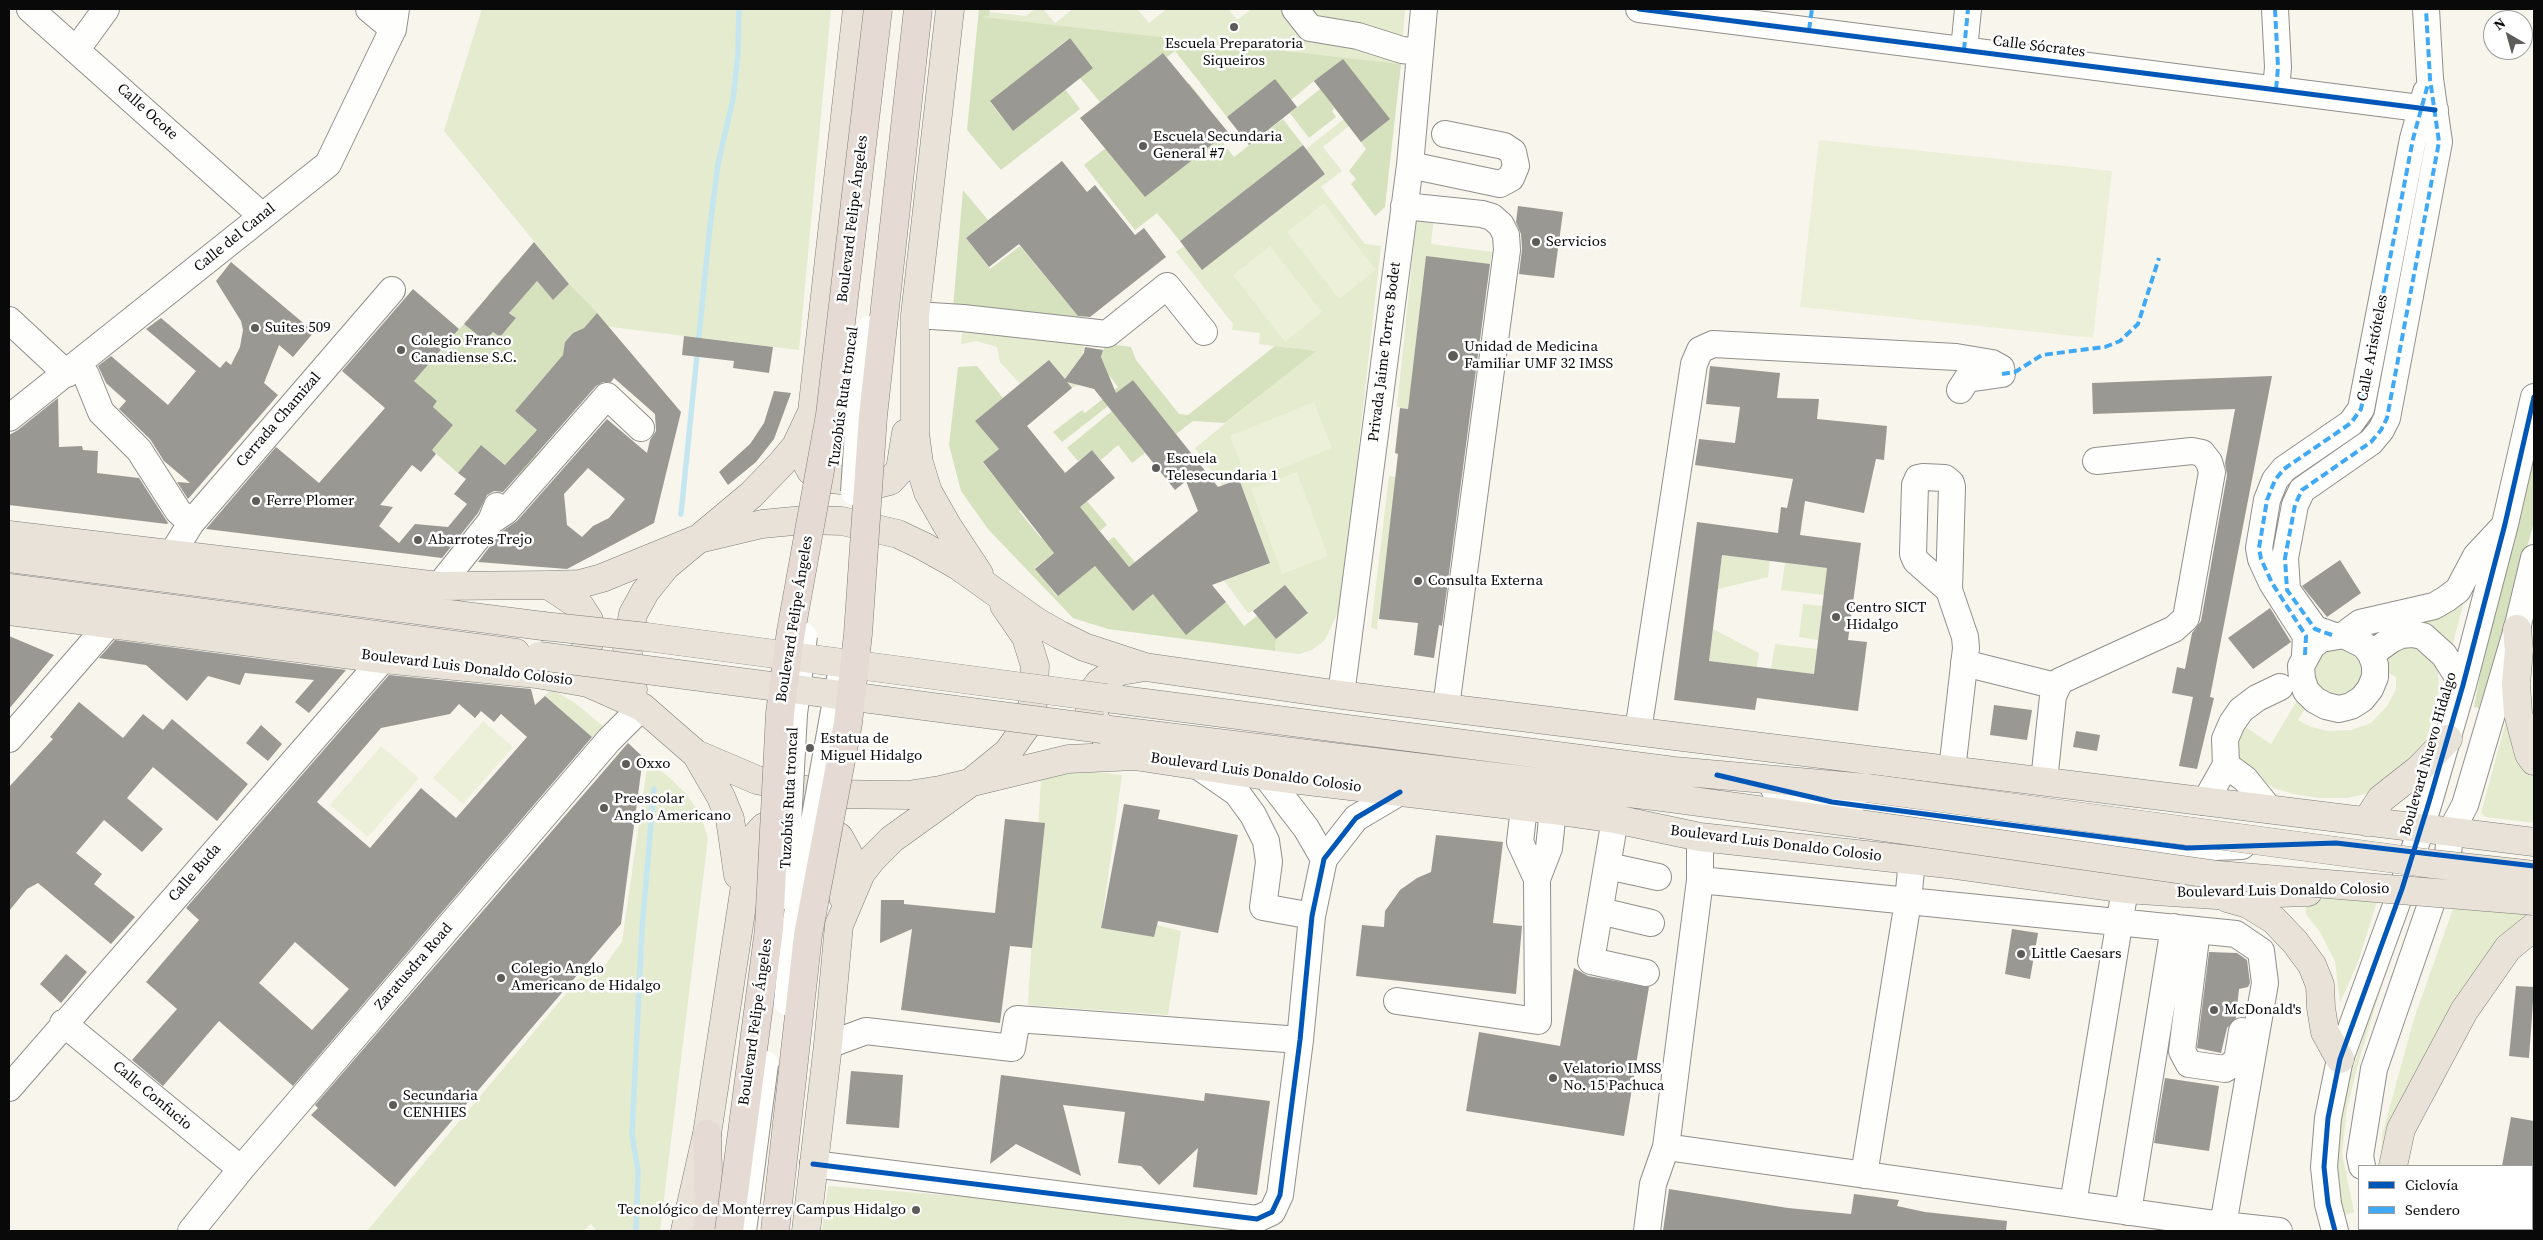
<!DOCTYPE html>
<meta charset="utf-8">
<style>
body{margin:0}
#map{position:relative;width:2543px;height:1240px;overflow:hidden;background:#f8f5ed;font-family:"Source Serif 4",serif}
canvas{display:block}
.frame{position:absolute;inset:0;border:10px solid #090909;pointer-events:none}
.legend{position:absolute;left:2358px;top:1165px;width:175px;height:65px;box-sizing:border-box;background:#fff;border:1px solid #9d9d9d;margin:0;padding:6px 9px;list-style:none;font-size:15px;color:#090909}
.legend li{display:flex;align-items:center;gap:10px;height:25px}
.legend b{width:25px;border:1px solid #9d9d9d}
.north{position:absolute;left:2483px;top:10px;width:50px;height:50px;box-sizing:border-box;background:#fff;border:1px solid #9d9d9d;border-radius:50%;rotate:322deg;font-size:14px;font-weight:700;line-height:20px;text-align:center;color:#090909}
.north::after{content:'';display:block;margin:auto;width:18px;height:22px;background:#5d5c59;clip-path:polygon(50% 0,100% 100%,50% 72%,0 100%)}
</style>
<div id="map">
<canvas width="2543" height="1240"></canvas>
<div class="frame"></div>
<ul class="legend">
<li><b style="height:6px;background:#0057b8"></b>Ciclovía</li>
<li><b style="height:6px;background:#3fa9f5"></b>Sendero</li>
</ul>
<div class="north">N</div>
</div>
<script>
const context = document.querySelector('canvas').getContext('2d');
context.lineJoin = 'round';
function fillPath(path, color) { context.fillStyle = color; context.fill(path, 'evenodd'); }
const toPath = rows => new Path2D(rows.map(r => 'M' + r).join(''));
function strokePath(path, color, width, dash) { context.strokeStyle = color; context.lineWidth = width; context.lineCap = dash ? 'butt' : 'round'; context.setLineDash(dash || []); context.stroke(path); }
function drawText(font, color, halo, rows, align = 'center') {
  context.font = font + ' "Source Serif 4",serif'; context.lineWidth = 5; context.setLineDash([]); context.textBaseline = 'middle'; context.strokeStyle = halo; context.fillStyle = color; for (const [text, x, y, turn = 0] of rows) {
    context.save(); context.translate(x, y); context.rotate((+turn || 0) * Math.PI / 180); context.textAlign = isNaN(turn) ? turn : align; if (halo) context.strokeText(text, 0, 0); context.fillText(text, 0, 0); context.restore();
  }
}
fillPath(toPath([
 [482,9,831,9,799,350,603,326,444,131],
 [1035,9,1043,9,1055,23,1073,9,1137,9,1149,23,1167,9,1228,9,1237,20,1252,9,1405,9,1401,64,978,17,988,16,989,12,1026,16],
 [1344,119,1349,126,1323,147,1342,171,1321,187,1365,244,1381,246,1341,606,1325,640,1312,650,1299,654,1275,651,1276,639,1308,613,1285,586,1253,611,1248,613,1224,581,1270,563,1239,479,1222,485,1195,448,1315,351,1259,344,1260,333,1232,330,1233,324,1176,252,1184,246,1202,269,1325,174,1306,149],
 [1417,214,1434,216,1431,244,1493,252,1490,264,1426,257,1408,409,1397,407],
 [963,326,1085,341,1078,385,1072,388,1049,361,1020,384,1000,362,997,347,976,341,961,344],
 [1389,476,1396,477,1377,630,1371,627],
 [1722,555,1770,561,1768,577,1718,589],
 [1785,563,1827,568,1824,595,1781,590],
 [2465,598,2449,658,2442,644,2373,645,2363,630],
 [1803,604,1822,606,1818,640,1799,637],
 [1713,629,1759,653,1757,667,1709,661],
 [2411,643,2432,656,2438,672,2439,690,2433,717,2425,742,2413,762,2374,792,2347,798,2320,798,2294,794,2274,788,2245,770,2239,758,2238,742,2244,726,2271,744,2298,699,2308,704,2298,720,2311,727,2328,731,2352,730,2371,723,2388,705,2396,689,2396,677,2384,671,2389,655],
 [1775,644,1817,649,1814,674,1771,669],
 [2350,648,2366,667,2357,693,2331,698,2313,680,2314,663,2325,650],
 [551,689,575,703,608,730,598,742,545,696],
 [2508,714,2534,773,2534,823,2486,817,2481,813],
 [648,761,671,779,686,794,700,813,708,838,660,1231,597,1231,591,1224,583,1231,367,1231,591,964,603,968,622,942],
 [1077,770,1122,775,1101,928,1154,937,1157,925,1181,931,1168,1015,1028,1005,1041,778],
 [2305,897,2378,898,2358,962,2340,1003,2335,961,2320,932,2306,914],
 [2454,906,2534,913,2381,1166,2382,1135,2414,1019],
 [2403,914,2358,1064,2347,1108,2342,1153,2354,1212,2339,1217,2335,1154,2344,1096],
 [828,1186,1255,1219,1254,1231,822,1231]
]), '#e4ebce');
fillPath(toPath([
 [979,9,990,9,989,16,982,17,1401,64,1385,207,1375,216,1351,184,1356,179,1349,171,1366,149,1314,81,1291,100,1227,117,1175,51,1167,57,1163,53,1100,102,1080,78,1093,67,1069,38,990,102,1013,131,1065,89,1080,109,1001,170,967,130],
 [1189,83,1205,103,1122,167,1219,138,1234,157,1283,119,1303,145,1180,241,1157,213,1135,230,1084,165],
 [1320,89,1335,107,1332,111,1336,117,1309,138,1290,113],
 [963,190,988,220,966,238,990,269,1020,246,1083,322,953,308],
 [505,275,526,293,537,281,553,300,569,284,597,313,584,328,573,333,565,342,571,358,551,369,515,411,537,430,524,444,542,461,524,480,481,445,458,473,432,450,453,425,433,407,437,401,414,381,464,324,485,341,493,332,500,337,516,318,488,295],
 [1108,344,1131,347,1136,360,1179,414,1188,415,1275,346,1316,351,1225,423,1193,421,1176,434,1133,380,1105,402,1108,406,1062,442,1053,432,1082,410,1085,413,1118,387,1108,374,1101,357,1103,350],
 [977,366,1003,398,975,421,999,449,983,463,1005,490,1050,455,1065,472,1019,511,1041,538,1087,501,1107,525,1100,531,1092,522,1035,568,1057,596,1115,550,1108,541,1114,537,1135,562,1110,583,1133,611,1206,550,1186,634,1226,602,1244,626,1257,616,1276,639,1275,651,1108,629,1073,618,988,529,961,491,949,445,958,367],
 [1112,411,1145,453,1132,463,1118,445,1101,460,1092,450,1078,461,1067,448],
 [2534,443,2534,522,2504,631,2479,708,2474,707,2489,628]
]), '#d5e2bd');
fillPath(toPath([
 [1819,140,2112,171,2093,338,1800,307],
 [1324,203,1376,270,1339,299,1287,232],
 [1270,246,1322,312,1285,342,1233,275],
 [1314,402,1332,448,1248,482,1230,436],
 [1297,472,1328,556,1282,574,1251,489],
 [483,721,513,747,463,804,433,778],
 [381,746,419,778,368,837,330,805]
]), '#ecf0d8');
strokePath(toPath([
 [681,514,710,226,718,164,733,99,738,54,739,9],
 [636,1231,638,1171,632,1134,642,929,654,789]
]), '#c6e6ef', 5.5);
fillPath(toPath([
 [1070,38,1093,68,1013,131,990,101],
 [1163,53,1228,132,1145,197,1080,118],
 [1343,59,1390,119,1361,142,1314,81],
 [1275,79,1297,107,1249,145,1227,117],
 [1303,145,1325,174,1202,270,1180,241],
 [1062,161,1087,192,1095,185,1135,235,1144,228,1166,257,1090,317,1078,316,1019,244,989,267,966,238],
 [1518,206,1563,212,1554,278,1519,274,1522,249,1521,234,1516,222],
 [534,242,569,284,553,300,537,281,509,313,516,318,500,337,493,332,485,341,464,324],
 [1426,256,1490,264,1442,626,1439,625,1434,658,1414,655,1418,623,1379,619,1398,454,1395,453,1400,408,1408,409],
 [231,262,314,332,293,357,279,345,264,383,278,395,188,499,177,482,190,483,164,461,150,439,119,409,126,401,106,383,98,366,111,356,168,405,196,371,146,329,161,318,220,368,226,361,231,365,240,347,243,330,241,321,216,281],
 [413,289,459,329,414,381,437,401,433,407,453,425,432,450,436,454,421,472,412,465,380,505,393,507,379,526,399,543,415,524,448,527,467,504,454,494,466,479,458,473,481,445,505,465,537,430,515,411,563,355,565,342,573,333,584,328,597,313,681,412,654,523,567,569,478,562,501,532,517,521,607,419,647,453,650,440,656,431,655,414,614,378,611,382,603,382,596,386,503,492,494,491,487,495,478,513,442,558,206,529,276,447,319,483,385,408,342,371],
 [588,468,625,499,609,518,593,526,582,537,567,525,564,494],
 [684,336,773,347,769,373,733,368,734,361,682,355],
 [1085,347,1103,350,1101,357,1116,393,1133,380,1218,487,1239,479,1270,563,1212,585,1226,602,1186,635,1153,594,1133,611,1095,566,1058,596,1035,569,1054,553,983,462,999,449,975,421,1049,360,1065,379,1084,353],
 [1067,382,1094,389,1175,490,1186,481,1198,511,1129,567,1080,507,1115,478,1092,450,1065,473,1027,426,1072,388],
 [1710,366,1780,373,1777,398,1819,399,1817,419,1887,426,1884,460,1876,459,1864,513,1805,501,1800,535,1861,543,1848,640,1867,642,1858,711,1757,698,1755,710,1674,700,1697,522,1778,533,1781,507,1787,508,1793,479,1695,465,1699,439,1735,443,1740,407,1706,404],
 [1722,555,1827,568,1814,674,1709,661],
 [2272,376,2210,697,2214,698,2197,769,2179,766,2193,697,2172,693,2177,667,2185,669,2192,633,2201,621,2227,475,2225,463,2235,409,2093,414,2092,383],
 [774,391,791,393,774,439,756,462,728,485,719,472,750,444,764,423],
 [58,398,59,447,82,446,83,450,98,451,97,473,139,478,168,523,167,524,9,505,9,435,18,430],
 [2340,560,2361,593,2327,617,2302,586],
 [1285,585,1308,613,1276,639,1253,611],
 [2270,608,2291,642,2253,669,2228,638],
 [9,636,54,655,9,709],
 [115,640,346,670,309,713,295,702,314,680,245,673,240,685,208,676,187,701,146,665,99,658],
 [389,675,531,689,535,705,545,696,592,737,293,1086,219,1021,163,1086,132,1060,177,1009,146,982,199,920,186,908],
 [459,704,475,718,481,711,494,722,501,714,527,737,456,818,421,788,370,848,317,802,381,728,450,714],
 [295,942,349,989,312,1030,259,983],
 [79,702,123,738,143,714,163,730,172,719,248,784,217,821,153,767,127,798,163,829,142,852,104,820,76,853,102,874,94,884,135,917,111,944,38,883,27,889,9,911,9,787,53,739,50,737],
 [1994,705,2032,710,2027,740,1990,735],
 [261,725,282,744,268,761,246,743],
 [2076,731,2100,735,2097,751,2073,747],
 [628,743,643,757,621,924,395,1187,311,1115,318,1108,315,1105],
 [1124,804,1160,810,1158,819,1238,835,1218,933,1158,921,1154,937,1101,928],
 [1005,819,1045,823,1032,948,1010,946,1000,1023,901,1010,912,929,880,943,881,900,904,900,904,904,995,913],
 [1436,835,1503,842,1493,923,1522,926,1516,994,1356,976,1362,925,1384,927,1385,911,1400,890,1417,878,1431,872],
 [2012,929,2038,933,2030,979,2005,974],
 [2209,952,2237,953,2247,960,2250,983,2248,987,2239,989,2236,1018,2227,1028,2221,1053,2197,1048],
 [66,954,87,972,61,1003,40,984],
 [1574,968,1588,976,1649,987,1624,1136,1466,1111,1479,1032,1560,1046],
 [2516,986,2534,987,2529,1058,2509,1056],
 [851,1071,903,1075,899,1128,846,1124],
 [1001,1075,1204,1101,1205,1093,1270,1101,1257,1195,1193,1187,1198,1148,1159,1185,1141,1166,1118,1163,1125,1112,1063,1105,1081,1176,1016,1144,990,1164],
 [2165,1078,2219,1086,2209,1151,2154,1143],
 [2511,1117,2534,1121,2534,1166,2502,1166],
 [1669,1189,1788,1208,1851,1214,1854,1194,1899,1200,1897,1206,1925,1212,2007,1221,2006,1231,1663,1231]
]), '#9a9893');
const minor = toPath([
 [30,9,262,216],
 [369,9,393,29],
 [1295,9,1310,28,1358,36,1402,50,1420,52],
 [1639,9,2435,110],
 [2275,9,2278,67,2276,90],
 [77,49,106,9],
 [1964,50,1968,9],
 [1410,165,1500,184,1511,178,1516,166,1513,152,1504,146,1445,134],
 [1404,206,1482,214,1492,217,1501,225,1506,235,1507,250,1446,707],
 [915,315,963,318,1107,334,1167,286,1204,332],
 [9,320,67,374],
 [79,364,86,375,101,412,139,450,178,511,191,523],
 [9,418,328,164,393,29,396,9],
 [491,521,506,511,607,396,641,428],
 [172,554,191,523,392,290],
 [439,586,491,521,497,506],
 [1949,590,1916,561,1913,554,1915,485,1918,478,1923,477,1945,478,1951,483,1952,487,1949,590,1965,637,1966,648,1952,770],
 [2332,635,2315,629,2287,590,2285,558,2295,505,2302,490,2371,442,2381,430,2387,418,2439,142,2430,79,2426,9],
 [2344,635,2364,645,2371,654,2375,665,2375,677,2370,689,2362,699,2351,706,2339,709,2326,706,2315,700,2306,691,2302,679,2301,666,2312,646,2321,639,2344,635,2360,623,2434,606,2446,599,2458,590,2476,556,2503,527],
 [2371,654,2392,639,2401,635,2412,634,2423,636,2444,655,2463,685],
 [2305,655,2306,636,2272,583,2261,559,2259,548,2267,500,2275,480,2284,469,2351,423,2361,409,2413,139,2426,92],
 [1964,663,2056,686],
 [1341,695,1410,165,1424,9],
 [1638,731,1694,364,1700,350,1713,344,1956,357,1992,363,2001,368,2002,374,1967,379,1960,390],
 [9,739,109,624],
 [2226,765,2245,779,2270,810],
 [1198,766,1237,793,1253,815,1266,841,1269,862,1263,907,1312,916],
 [1266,776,1306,828,1324,859],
 [2044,781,2053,696,2060,681,2174,629,2186,618,2212,472,2209,462,2202,453,2192,451,2096,461],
 [1774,789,1832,802,2187,848,2242,846],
 [2205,802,2226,765,2225,739,2232,723,2241,710,2257,698,2280,687],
 [1524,807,1520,842,1537,879],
 [1615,819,1591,961,1646,973],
 [1608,866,1658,877],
 [1700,880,1700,837],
 [1600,911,1651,923],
 [2197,930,2182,1051,2189,1064,2225,1069,2237,1061,2242,1031],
 [1397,1001,1538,1021,1537,879,1549,848,1553,810],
 [63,1023,241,1169],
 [828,1045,866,1031,1012,1048,1017,1019,1300,1040],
 [9,1088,383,659],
 [813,1164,1257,1219,1272,1212,1280,1195,1300,1040,1312,916,1324,859,1356,818,1400,792],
 [2362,1166,2360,1156,2374,1069,2448,855,2450,833,2465,805,2517,629,2534,558],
 [1864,1175,1908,901,1912,860],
 [2073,1204,2125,889],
 [2128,1212,2174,927],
 [2380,1229,2381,1231],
 [191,1231,241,1169,609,740,642,707],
 [1647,1231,1653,1184,1666,1147],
 [2227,1231,2223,1225,2265,983,2261,951,2236,934,1700,880,1666,1147,2223,1225,2279,1231],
 [2335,1231,2328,1204,2324,1167,2328,1118,2340,1059,2402,889,2429,802,2463,685,2505,524,2534,397]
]);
const major = toPath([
 [950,9,915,315,915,433,919,463,928,492,948,527,979,574],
 [805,460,811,471,822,478,878,484,890,481,900,470,906,433],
 [9,535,439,586,548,585,580,584,602,578,695,540,762,524,804,520,842,521,898,534,923,546,957,565,1037,622,1060,635,1084,647,1145,667,1341,695,2534,842],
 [9,558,543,626],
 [548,585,580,606,589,620,592,637,582,656,559,670],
 [9,588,516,653],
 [9,611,383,659,537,674,588,683,642,707,696,754,757,780,825,794,908,795,940,790,1068,759,1135,756,1266,776,1553,810,1615,819,1700,837,1948,864,2125,889,2216,895,2308,892],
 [2517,629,2519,650,2516,684,2518,713,2529,754,2534,761],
 [633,690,627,647,633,614,645,592,666,566,751,495,781,464,796,446,812,412,857,9],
 [1106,698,1674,771,1867,788],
 [1102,729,1670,798,1861,824],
 [1111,742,1106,738,1090,710,1091,694,1099,683,1109,676,1121,671,1145,667],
 [696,754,721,797,730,819,738,875],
 [2366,822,2381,799,2419,769,2448,739],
 [2227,898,2248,904,2274,920,2295,942,2312,965,2320,985,2321,1008,2325,1032,2340,1059],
 [2393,1166,2401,1129,2464,1011,2508,948,2534,927],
 [2399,1229,2399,1231],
 [685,1231,707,1134,752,840,764,827,782,822,824,828,839,837,848,853,843,897],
 [806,1231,828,1045,839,925,861,873,872,859,892,839,970,783,1008,752,1025,728,1033,703,1035,666,1026,637,1004,605]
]);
const highway = toPath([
 [707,1134,709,1212,707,1231]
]);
strokePath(minor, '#918f8c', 28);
strokePath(major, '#7e7d79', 29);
strokePath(highway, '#7e7d79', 29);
strokePath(minor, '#fefefc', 26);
strokePath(major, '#e9e2d8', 28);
strokePath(highway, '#e6dbd4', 28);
const minorBridge = toPath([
 [854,492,859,416,869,329],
 [784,896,794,714,804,636],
 [787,1002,794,931,841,673],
 [743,1231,765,1064]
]);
const majorBridge = toPath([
 [543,626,647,637,1106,698],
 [539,656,1102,729],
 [1867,788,2433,864,2534,875],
 [1861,824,2218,875,2534,901]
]);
const highwayBridge = toPath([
 [729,1231,769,929,780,713,791,631,830,415,878,9],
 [775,1231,808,935,848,723,858,634,873,416,918,9]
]);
strokePath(minorBridge, '#918f8c', 28, []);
strokePath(majorBridge, '#7e7d79', 29, []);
strokePath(highwayBridge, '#7e7d79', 29, []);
strokePath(minorBridge, '#fefefc', 26);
strokePath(majorBridge, '#e9e2d8', 28);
strokePath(highwayBridge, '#e6dbd4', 28);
strokePath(toPath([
 [2275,9,2278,67,2276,90],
 [1809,30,1812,9],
 [1964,50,1968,9],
 [2002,374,2015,372,2042,355,2105,347,2120,341,2138,324,2159,258],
 [2332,635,2315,629,2287,590,2285,558,2295,505,2302,490,2371,442,2381,430,2387,418,2439,142,2430,79,2426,9],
 [2305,655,2306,636,2272,583,2261,559,2259,548,2267,500,2275,480,2284,469,2351,423,2361,409,2413,139,2428,84]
]), '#3fa9f5', 4, [8, 4]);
strokePath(toPath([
 [1639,9,2435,110],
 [1717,775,1832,802,2187,848,2336,843,2534,866],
 [813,1164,1257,1219,1272,1212,1280,1195,1300,1040,1312,916,1324,859,1356,818,1400,792],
 [2335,1231,2328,1204,2324,1167,2328,1118,2340,1059,2402,889,2429,802,2463,685,2505,524,2534,397]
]), '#0057b8', 5);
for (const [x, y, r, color] of [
 [1234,27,5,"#5d5c59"],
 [1143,146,5,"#5d5c59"],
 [1536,242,5,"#5d5c59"],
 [255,328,5,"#5d5c59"],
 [401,350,5,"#5d5c59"],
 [1453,356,6,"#5d5c59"],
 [1156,468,5,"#5d5c59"],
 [256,501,5,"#5d5c59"],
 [418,540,5,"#5d5c59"],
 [1418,581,5,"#5d5c59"],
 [1836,617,5,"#5d5c59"],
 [810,748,5,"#5d5c59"],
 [626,764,5,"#5d5c59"],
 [604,808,5,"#5d5c59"],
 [2021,954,5,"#5d5c59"],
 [501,978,5,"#5d5c59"],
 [2214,1010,5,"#5d5c59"],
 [1553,1078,5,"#5d5c59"],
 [393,1105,5,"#5d5c59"],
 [916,1210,5,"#5d5c59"]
]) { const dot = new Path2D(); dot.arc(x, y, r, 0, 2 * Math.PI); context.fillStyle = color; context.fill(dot); strokePath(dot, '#fff', 2); }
drawText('15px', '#090909', '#fff', [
 ["Escuela Preparatoria",1234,44,"center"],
 ["Siqueiros",1234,61,"center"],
 ["Escuela Secundaria",1153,137],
 ["General #7",1153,154],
 ["Servicios",1546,242],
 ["Suites 509",265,328],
 ["Colegio Franco",411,341],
 ["Canadiense S.C.",411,358],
 ["Unidad de Medicina",1464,347],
 ["Familiar UMF 32 IMSS",1464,364],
 ["Escuela",1166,459],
 ["Telesecundaria 1",1166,476],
 ["Ferre Plomer",266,501],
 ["Abarrotes Trejo",428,540],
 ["Consulta Externa",1428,581],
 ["Centro SICT",1846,608],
 ["Hidalgo",1846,625],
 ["Estatua de",820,739],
 ["Miguel Hidalgo",820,756],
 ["Oxxo",636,764],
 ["Preescolar",614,799],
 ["Anglo Americano",614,816],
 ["Little Caesars",2031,954],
 ["Colegio Anglo",511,969],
 ["Americano de Hidalgo",511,986],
 ["McDonald's",2224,1010],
 ["Velatorio IMSS",1563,1069],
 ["No. 15 Pachuca",1563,1086],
 ["Secundaria",403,1096],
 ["CENHIES",403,1113],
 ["Tecnológico de Monterrey Campus Hidalgo",906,1210,"right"]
], 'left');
drawText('15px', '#090909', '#fff', [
 ["Calle Sócrates",2039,47,7],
 ["Calle Ocote",147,112,42],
 ["Boulevard Felipe Ángeles",853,219,-83],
 ["Calle del Canal",235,238,-39],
 ["Calle Aristóteles",2373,348,-79],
 ["Privada Jaime Torres Bodet",1385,352,-83],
 ["Tuzobús Ruta troncal",844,397,-82],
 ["Cerrada Chamizal",279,420,-49],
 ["Boulevard Felipe Ángeles",795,619,-81],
 ["Boulevard Luis Donaldo Colosio",467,668,7],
 ["Boulevard Nuevo Hidalgo",2429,754,-74],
 ["Boulevard Luis Donaldo Colosio",1256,773,8],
 ["Tuzobús Ruta troncal",790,798,-87],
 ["Boulevard Luis Donaldo Colosio",1776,844,7],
 ["Calle Buda",195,873,-49],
 ["Boulevard Luis Donaldo Colosio",2283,891,-1],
 ["Zaratusdra Road",414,967,-49],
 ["Boulevard Felipe Ángeles",756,1022,-82],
 ["Calle Confucio",152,1096,40]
]);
</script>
